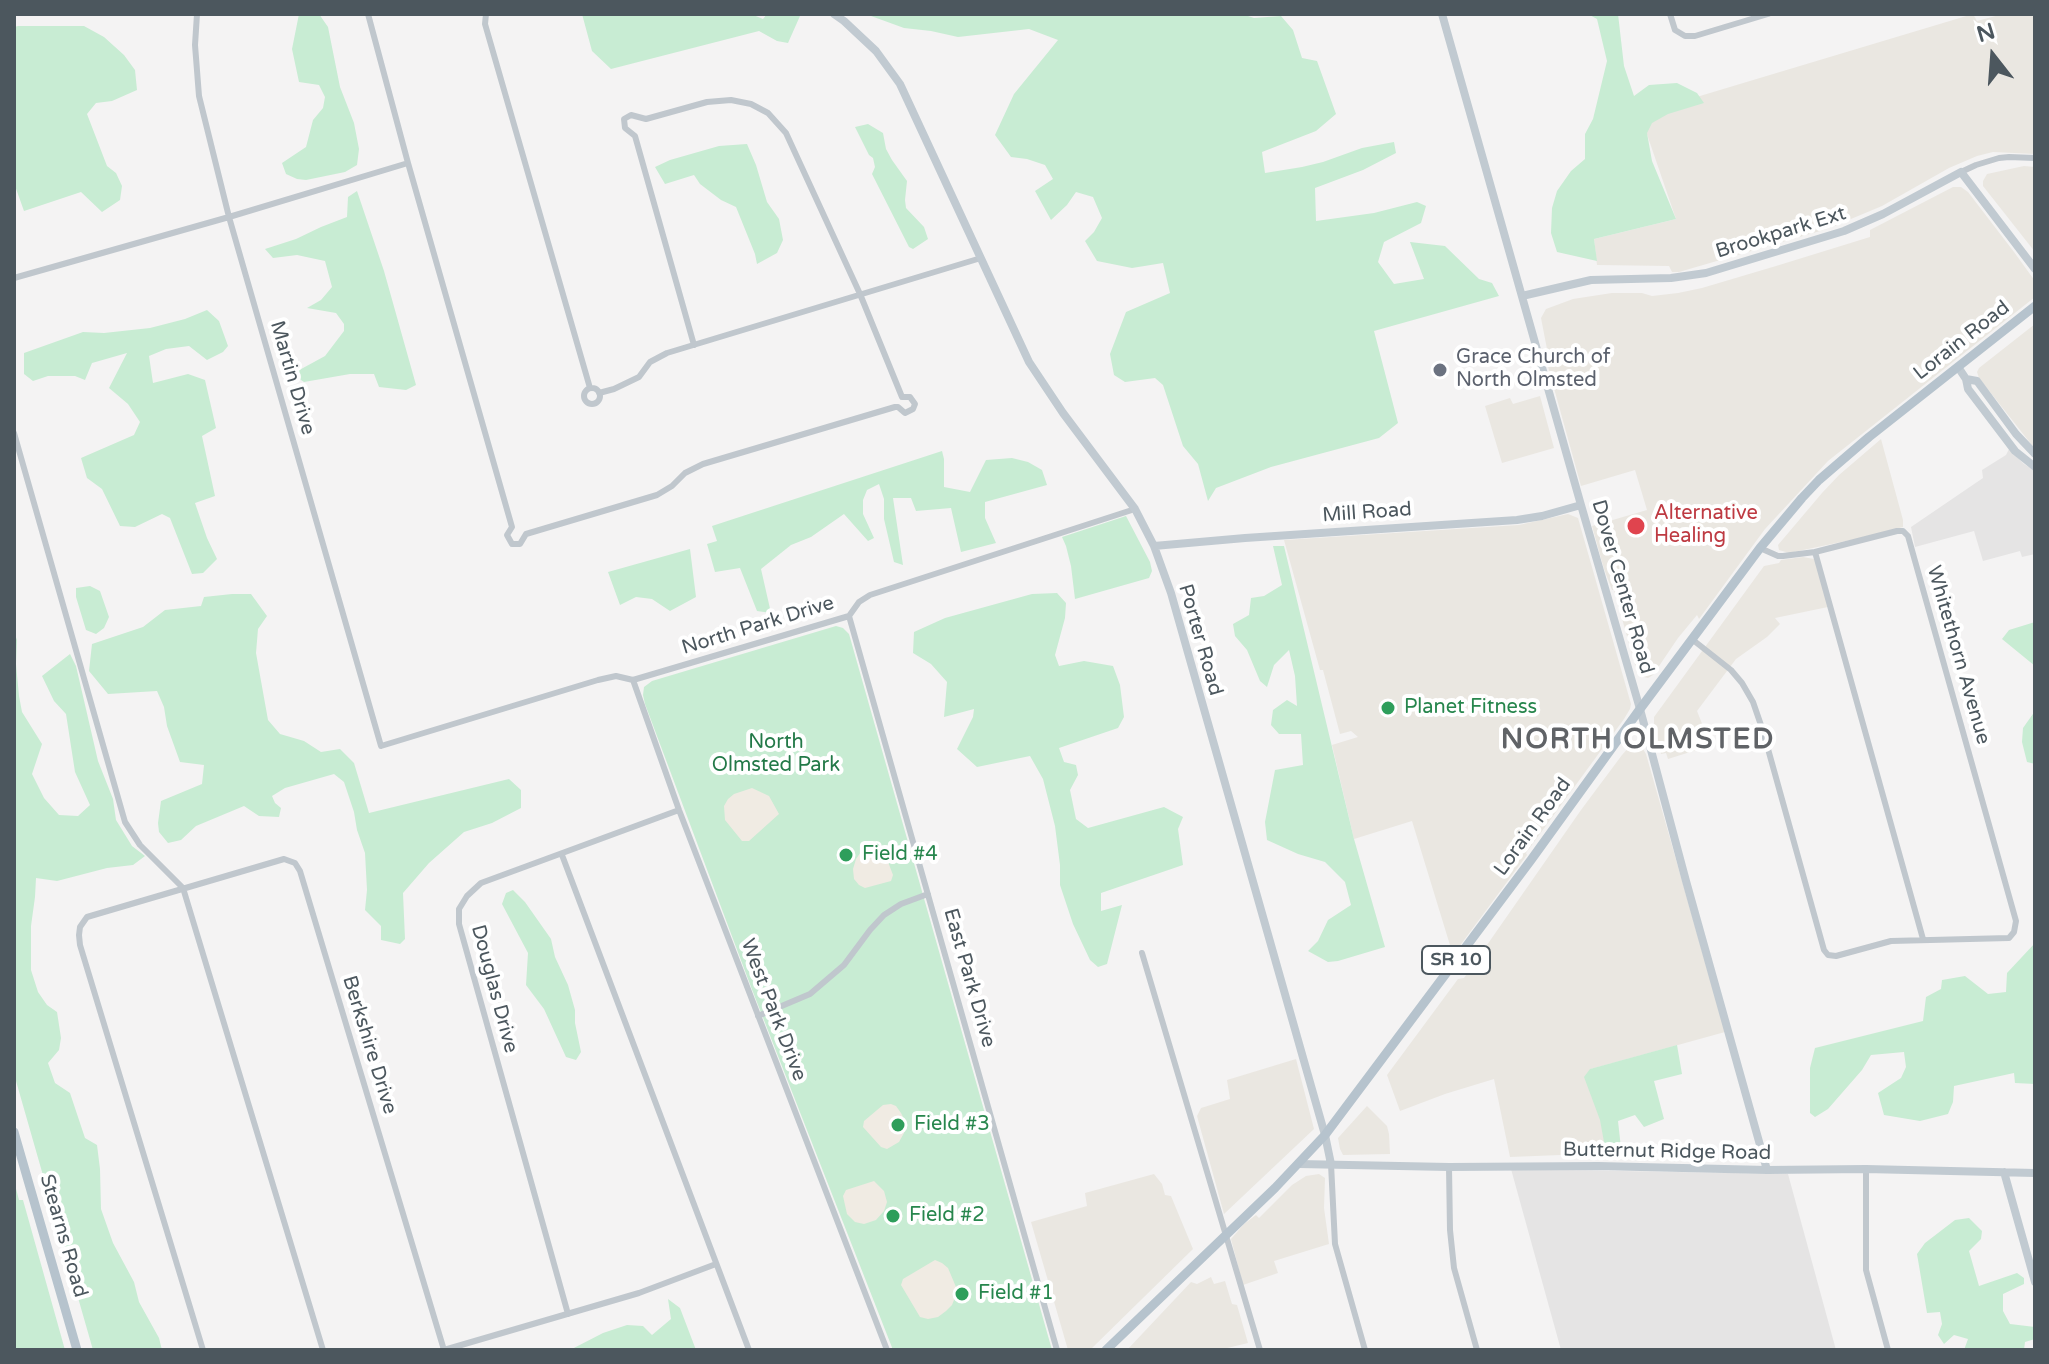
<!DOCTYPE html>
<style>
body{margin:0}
#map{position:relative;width:2049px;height:1364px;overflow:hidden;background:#f4f3f3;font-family:"Varela Round",sans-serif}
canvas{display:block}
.frame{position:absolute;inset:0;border:16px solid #4c575e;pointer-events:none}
.north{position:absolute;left:1953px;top:16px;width:80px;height:80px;-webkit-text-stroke:6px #fff;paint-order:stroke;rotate:343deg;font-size:22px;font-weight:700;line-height:32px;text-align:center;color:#4c575e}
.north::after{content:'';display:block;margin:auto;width:28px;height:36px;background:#4c575e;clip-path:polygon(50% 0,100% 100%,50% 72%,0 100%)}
</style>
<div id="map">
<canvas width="2049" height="1364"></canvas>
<div class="frame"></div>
<div class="north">N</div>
</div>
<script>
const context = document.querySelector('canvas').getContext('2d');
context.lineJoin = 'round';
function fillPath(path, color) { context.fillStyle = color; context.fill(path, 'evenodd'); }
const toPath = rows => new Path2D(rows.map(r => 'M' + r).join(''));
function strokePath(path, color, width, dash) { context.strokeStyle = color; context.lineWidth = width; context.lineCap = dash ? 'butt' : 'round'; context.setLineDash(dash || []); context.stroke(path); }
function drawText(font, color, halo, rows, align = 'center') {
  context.font = font + ' "Varela Round",sans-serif'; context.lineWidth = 8; context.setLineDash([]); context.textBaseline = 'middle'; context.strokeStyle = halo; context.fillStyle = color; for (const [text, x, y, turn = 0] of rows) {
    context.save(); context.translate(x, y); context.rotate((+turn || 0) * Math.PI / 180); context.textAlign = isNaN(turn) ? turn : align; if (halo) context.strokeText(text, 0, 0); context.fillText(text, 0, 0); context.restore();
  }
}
fillPath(toPath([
 [1973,14,1977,21,2003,14,2035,14,2035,154,1993,152,1977,156,1949,168,1882,206,1827,229,1679,272,1672,272,1669,266,1597,265,1594,239,1676,219,1640,114],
 [2024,166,2035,167,2035,252,1983,186,1983,181,1987,174],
 [1953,187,1961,187,1968,192,2014,252,2035,281,2035,297,1828,461,1765,529,1699,619,1697,615,1678,638,1653,675,1648,678,1640,676,1637,672,1614,590,1612,590,1604,569,1592,526,1647,510,1635,470,1581,486,1544,352,1547,349,1541,318,1546,309,1573,299,1612,293,1642,293,1652,296,1678,293,1702,288,1776,266,1870,237,1870,230],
 [2035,324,2035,449,1979,378,1977,372,1979,368],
 [1540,396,1554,448,1502,463,1485,406,1510,398,1513,404],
 [1881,439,1903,520,1903,527,1865,537,1789,553,1779,550,1778,545,1822,493,1839,475],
 [1568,514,1578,518,1623,676,1631,704,1630,709,1624,719,1526,853,1527,855,1453,955,1412,821,1354,839,1332,745,1358,737,1351,731,1340,734,1323,670,1320,670,1284,540,1519,525],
 [1803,557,1814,559,1818,569,1828,607,1775,618,1780,624,1767,637,1736,659,1697,711,1709,741,1702,743,1703,748,1668,759,1666,753,1661,754,1654,724,1654,717,1764,566,1779,563,1781,560],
 [1630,746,1643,749,1646,754,1725,1032,1591,1069,1611,1153,1510,1157,1494,1079,1445,1094,1400,1111,1387,1075,1458,979,1464,978,1581,810,1622,755],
 [1296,1059,1314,1129,1224,1214,1197,1116,1201,1108,1230,1099,1227,1080],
 [1367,1106,1387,1126,1389,1134,1390,1154,1343,1155,1340,1149,1338,1138],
 [1154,1174,1162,1184,1165,1195,1171,1196,1193,1249,1090,1350,1068,1350,1031,1222,1087,1206,1085,1193],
 [1319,1174,1325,1178,1324,1208,1329,1244,1274,1261,1278,1273,1243,1285,1231,1239,1244,1224,1256,1215,1259,1218,1292,1185,1306,1176],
 [1211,1277,1214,1284,1225,1281,1232,1304,1237,1305,1248,1343,1219,1350,1127,1350,1191,1282,1197,1284]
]), '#eae7e1');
fillPath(toPath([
 [2009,449,2024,464,2035,471,2035,554,2022,557,2020,551,1983,561,1974,531,1915,547,1911,527,1983,478,1982,470,2006,455],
 [1511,1169,1788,1174,1836,1350,1561,1350]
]), '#e5e4e4');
fillPath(toPath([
 [299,14,319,14,328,27,340,87,354,123,359,149,357,165,345,172,306,180,297,179,286,174,282,163,306,147,313,120,323,108,325,97,319,85,299,82,292,49],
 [582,14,751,14,763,19,767,14,797,14,800,16,788,43,777,41,759,31,611,69,592,51],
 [870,14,1242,14,1254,18,1281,16,1293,30,1302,58,1317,61,1336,114,1316,131,1262,152,1265,173,1302,167,1323,162,1362,148,1394,142,1396,153,1363,170,1315,188,1316,221,1374,213,1417,202,1426,206,1421,223,1384,242,1378,262,1394,284,1424,279,1410,242,1445,246,1479,279,1492,283,1499,296,1374,331,1398,423,1379,438,1271,467,1216,488,1208,501,1198,464,1183,446,1163,385,1155,378,1125,382,1114,375,1110,354,1126,312,1170,293,1163,263,1132,268,1097,261,1085,241,1094,232,1102,218,1093,197,1076,192,1067,205,1051,220,1035,191,1053,179,1045,165,1027,159,1011,157,995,135,1014,94,1058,40,1029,29,958,37,931,31,904,28,871,16],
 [1588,14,1618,14,1624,66,1634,96,1649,85,1677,83,1697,93,1704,103,1668,114,1652,123,1647,133,1652,161,1676,219,1594,239,1597,261,1557,252,1551,233,1552,208,1557,191,1571,171,1585,159,1585,134,1593,119,1607,61,1597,19],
 [18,26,84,26,104,37,124,55,135,70,137,90,112,101,96,103,87,114,107,166,116,173,122,186,120,200,102,212,81,192,24,211,14,183,14,27],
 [868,124,883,133,886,149,892,160,907,181,905,200,906,208,924,227,928,239,913,249,909,247,872,174,875,167,873,158,869,155,855,127],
 [747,144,756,165,767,202,779,219,783,240,777,253,757,264,755,254,736,207,721,200,700,184,694,175,665,184,655,167,670,160,719,146],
 [357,191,384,271,416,385,406,390,379,387,374,374,350,374,304,382,292,374,325,356,344,331,344,324,336,313,307,308,321,300,332,287,325,261,297,255,273,258,265,249,296,239,321,227,347,217,348,197],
 [207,310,219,321,228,346,223,352,207,360,189,346,166,349,149,356,153,383,188,374,205,380,216,428,202,436,215,496,195,503,207,538,217,559,203,573,192,574,170,518,162,514,135,527,120,526,102,489,87,478,81,458,134,435,140,422,128,404,109,388,127,353,92,363,85,380,75,376,48,376,33,381,24,374,24,353,83,332,104,333,150,328,185,319],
 [942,451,944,459,944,487,970,492,986,460,1012,458,1028,462,1042,470,1047,485,985,502,985,518,996,543,961,552,951,508,916,511,911,498,893,498,903,565,894,562,884,519,884,499,879,484,867,490,863,500,863,514,874,538,868,541,844,514,811,537,791,545,761,569,771,613,757,611,740,568,715,572,707,544,717,541,712,526],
 [1126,516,1150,562,1152,571,1149,578,1075,599,1071,566,1066,546,1062,537],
 [1273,546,1284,546,1354,839,1385,947,1338,961,1328,962,1308,951,1318,941,1328,920,1351,905,1345,882,1325,862,1298,854,1267,840,1265,822,1275,770,1303,765,1301,734,1279,734,1271,725,1273,710,1287,700,1297,706,1295,676,1289,650,1274,665,1267,687,1260,681,1247,650,1235,636,1233,624,1249,615,1251,598,1264,596,1282,585],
 [690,549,696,597,670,611,652,599,636,597,620,605,608,572],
 [90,586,100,591,109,617,104,628,96,634,86,630,76,597,76,588],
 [1057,593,1066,603,1065,618,1055,655,1059,666,1084,661,1113,666,1120,685,1124,717,1118,728,1059,748,1064,762,1076,765,1078,775,1070,790,1076,819,1088,828,1164,807,1183,817,1178,829,1183,865,1101,893,1101,911,1122,905,1107,964,1098,967,1090,960,1073,924,1060,885,1060,865,1055,826,1043,779,1030,756,977,767,957,749,973,717,974,709,944,717,947,682,931,664,913,653,914,632,945,618,1032,594],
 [232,594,251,594,267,616,258,629,256,653,268,720,280,734,304,741,321,752,340,749,354,763,369,813,509,779,521,790,521,808,492,823,464,832,429,863,403,893,405,939,400,944,381,940,381,926,365,910,367,890,365,853,357,830,354,812,344,782,334,774,285,788,272,796,275,803,281,808,279,817,259,816,244,806,196,826,181,840,168,843,159,832,158,823,161,801,202,784,204,765,180,762,167,726,164,707,157,691,108,694,89,671,92,644,143,627,165,610,201,606,204,597],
 [2035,622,2035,666,2002,639,2009,630],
 [836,626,843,628,849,634,851,641,1052,1350,893,1350,751,987,645,704,643,695,644,687,652,681],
 [14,632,17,640,16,664,19,696,22,712,42,744,32,774,44,798,59,815,78,816,90,805,75,772,66,714,54,701,42,676,70,654,76,666,98,761,113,799,116,820,132,846,145,856,133,865,107,868,57,881,36,878,35,897,31,926,31,970,38,992,47,1005,57,1012,61,1038,59,1050,48,1063,55,1083,70,1093,85,1138,97,1145,100,1169,101,1209,113,1243,134,1282,139,1302,159,1338,162,1350,93,1350,14,1074],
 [2035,711,2035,764,2027,762,2022,742,2023,728],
 [513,890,525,902,551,939,555,957,568,985,575,1010,575,1023,581,1052,576,1060,566,1057,544,1009,526,985,528,953,502,904,506,893],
 [2035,943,2035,1084,2015,1083,2014,1073,1954,1086,1953,1102,1948,1114,1920,1121,1884,1115,1878,1093,1901,1078,1906,1067,1904,1052,1871,1055,1862,1070,1828,1109,1815,1117,1810,1113,1810,1068,1815,1048,1923,1021,1926,997,1941,989,1942,980,1965,976,1988,994,2006,992,2007,973],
 [1677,1045,1682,1074,1654,1081,1664,1119,1644,1127,1635,1115,1618,1121,1621,1148,1606,1153,1600,1120,1584,1077,1590,1069],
 [14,1181,19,1200,23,1200,65,1350,14,1350],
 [1969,1218,1982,1231,1981,1239,1969,1251,1979,1286,2017,1273,2024,1278,2024,1284,2003,1294,2003,1311,2010,1324,2035,1327,2035,1339,2025,1342,2024,1350,1964,1350,1968,1339,1954,1335,1944,1344,1938,1335,1942,1324,1940,1312,1927,1313,1917,1254,1925,1243,1955,1220],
 [668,1299,680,1308,696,1350,570,1350,603,1333,627,1325,643,1326,652,1335,671,1319]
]), '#c8ecd3');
fillPath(toPath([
 [752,788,769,796,779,814,749,841,742,841,725,820,724,806,728,799,734,794],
 [870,845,882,846,893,875,891,881,865,888,859,885,854,879,853,869,856,859,863,849],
 [891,1104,896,1106,901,1113,905,1121,904,1133,899,1142,887,1149,881,1147,863,1127,864,1121,883,1105],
 [874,1181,884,1191,887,1202,884,1211,876,1220,864,1224,855,1222,847,1214,843,1196,846,1190],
 [935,1260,942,1263,948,1268,956,1287,956,1295,952,1305,946,1311,938,1317,928,1319,920,1317,901,1285,903,1279]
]), '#f0ebe3');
strokePath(toPath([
 [197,14,195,45,199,96,229,217,381,746,598,680,616,676,633,680,849,616,859,602,870,595,1135,509],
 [368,14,408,163,512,527,507,535,512,544,520,544,526,534,657,495,672,486,685,473,703,464,895,407,898,407,905,413,913,409,915,404,910,397,902,397,860,294,786,133,768,113,751,104,731,100,707,102,646,119,631,115,624,119,625,128,635,136,694,345],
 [486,14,485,24,590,388],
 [1670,14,1675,30,1685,36,1695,36,1768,14],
 [1961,172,1976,165,1999,158,2009,157,2035,158],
 [14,278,229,217,408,163],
 '584 396a8 8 0 1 1 16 0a8 8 0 1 1-16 0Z',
 [599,393,614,389,639,377,650,362,667,353,981,258],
 [14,433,125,822,140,845,183,888,323,1350],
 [1815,552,1923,939],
 [849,616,1057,1350],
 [1693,640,1731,670,1742,683,1753,702,1763,731,1824,950,1828,955,1836,956,1891,941,2009,938,2014,932,2016,921,1908,536,1903,531,1897,531,1815,552,1783,556,1778,556,1760,548],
 [633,680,679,810,887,1350],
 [562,855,749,1350],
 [1142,953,1260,1350],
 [758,1016,810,994,844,965,870,930,884,915,901,904,928,894],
 [1331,1164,1335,1244,1365,1350],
 [1449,1167,1450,1230,1454,1268,1477,1350],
 [1866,1169,1866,1270,1888,1350],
 [568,1314,459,924,459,909,467,896,481,883,679,810],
 [203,1350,80,945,79,935,80,927,87,917,284,859,295,863,300,871,444,1350],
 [444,1350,639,1293,716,1264]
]), '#c0c7cd', 6);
strokePath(toPath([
 [834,14,844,21,876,51,900,84,1029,362,1063,413,1135,509,1154,546,1171,593,1325,1135,1331,1164],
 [1442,14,1581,505,1640,709,1686,881,1767,1170],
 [1522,296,1591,280,1671,278,1706,273,1844,231,1883,214,1961,172,2035,269],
 [1958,367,1966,379,1968,389,2015,451,2035,467],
 [1966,379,1977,381,2016,434,2035,454],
 [1154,546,1245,538,1517,520,1542,516,1581,505],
 [1299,1164,1449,1167,1598,1166,1767,1170,1866,1169,2035,1173],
 [2004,1172,2035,1282]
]), '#c1cad1', 8);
strokePath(toPath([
 [14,1132,77,1350],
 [1106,1350,1275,1188,1325,1135,1531,860,1640,709,1760,548,1802,498,1819,480,1869,437,2035,306]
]), '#b6c3cd', 9);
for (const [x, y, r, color] of [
 [1440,370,8,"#6b7280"],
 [1636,526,10,"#e0444e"],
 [1388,708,8,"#2e9e5b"],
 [846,855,8,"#2e9e5b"],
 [898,1125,8,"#2e9e5b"],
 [893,1216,8,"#2e9e5b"],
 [962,1294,8,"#2e9e5b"]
]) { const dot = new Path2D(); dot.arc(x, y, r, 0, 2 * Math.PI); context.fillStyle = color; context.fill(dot); strokePath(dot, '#fff', 3); }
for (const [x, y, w] of [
 [1456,960,68]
]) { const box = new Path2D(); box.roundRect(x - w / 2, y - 14, w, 28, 6); context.fillStyle = '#fff'; context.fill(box); strokePath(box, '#4c575e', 2); }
drawText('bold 18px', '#4c575e', null, [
 ["SR 10",1456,960]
]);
drawText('20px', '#4c575e', '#fff', [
 ["Brookpark Ext",1781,233,-17],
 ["Lorain Road",1962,341,-38],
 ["Martin Drive",292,378,74],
 ["Mill Road",1367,513,-4],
 ["Dover Center Road",1622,587,74],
 ["North Park Drive",758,626,-17],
 ["Porter Road",1200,640,74],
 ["Whitethorn Avenue",1958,655,74],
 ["Lorain Road",1533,827,-54],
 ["East Park Drive",969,978,74],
 ["Douglas Drive",494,989,75],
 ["West Park Drive",773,1010,69],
 ["Berkshire Drive",369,1045,73],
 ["Butternut Ridge Road",1667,1152,1],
 ["Stearns Road",63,1236,74]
]);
drawText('20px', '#5b616d', '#fff', [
 ["Grace Church of",1456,358],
 ["North Olmsted",1456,381]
], 'left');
drawText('20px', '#be3a42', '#fff', [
 ["Alternative",1654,514],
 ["Healing",1654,537]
], 'left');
drawText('20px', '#27864d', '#fff', [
 ["Planet Fitness",1404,708],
 ["Field #4",862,855],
 ["Field #3",914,1125],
 ["Field #2",909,1216],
 ["Field #1",978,1294]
], 'left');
drawText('20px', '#237948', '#fff', [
 ["North",776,743],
 ["Olmsted Park",776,766]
]);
context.letterSpacing = '2px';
drawText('bold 28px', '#606367', '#fff', [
 ["NORTH OLMSTED",1638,741]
]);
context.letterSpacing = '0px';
</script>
